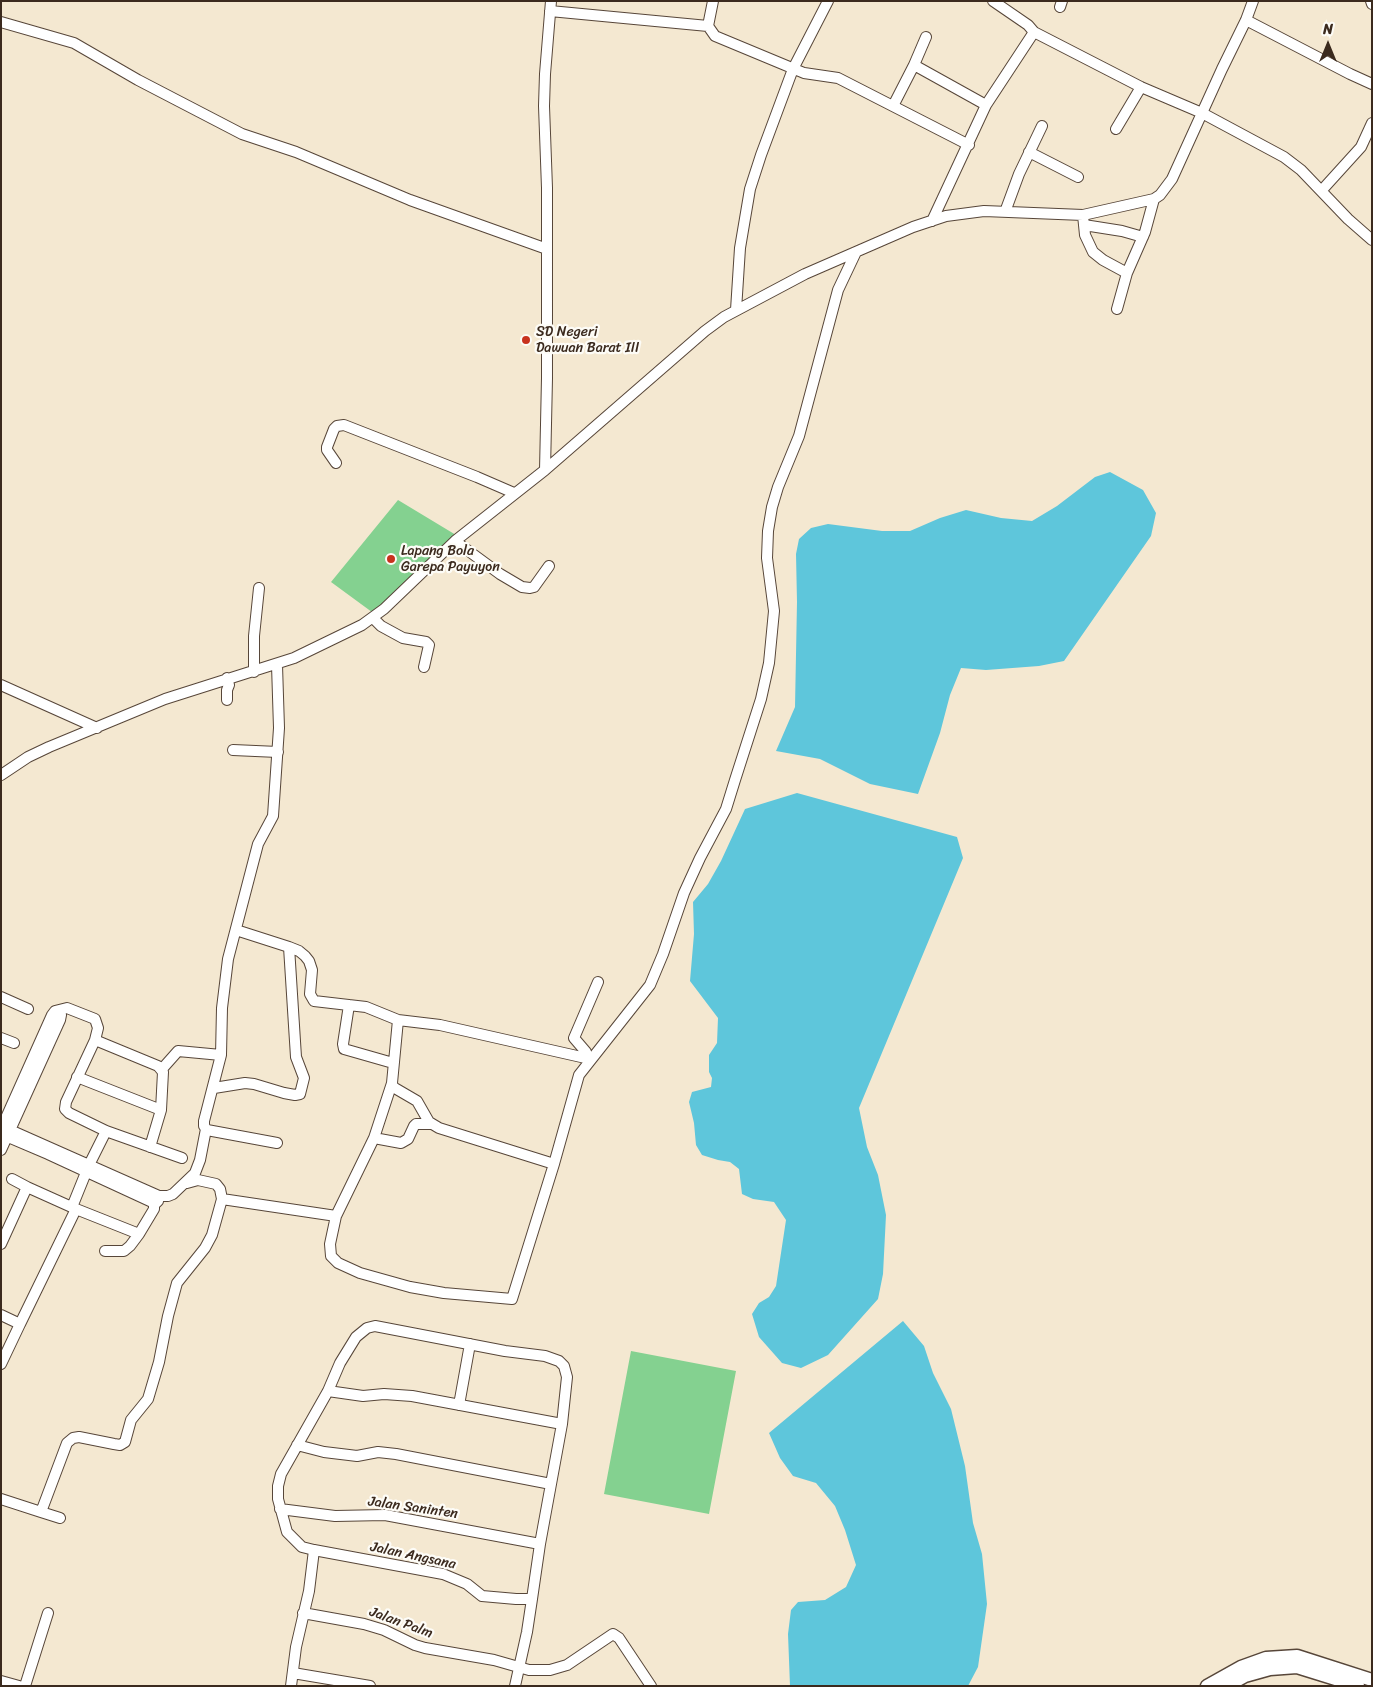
<!DOCTYPE html>
<style>
body{margin:0}
#map{position:relative;width:1373px;height:1687px;overflow:hidden;background:#f4e8d1;font-family:Sriracha,sans-serif}
canvas{display:block}
.frame{position:absolute;inset:0;border:2px solid #3b2a1e;pointer-events:none}
.north{position:absolute;left:1303px;top:20px;width:50px;height:50px;-webkit-text-stroke:4px #fdfcf7;paint-order:stroke;rotate:0deg;font-size:14px;font-weight:700;line-height:20px;text-align:center;color:#3b2a1e}
.north::after{content:'';display:block;margin:auto;width:18px;height:22px;background:#3b2a1e;clip-path:polygon(50% 0,100% 100%,50% 72%,0 100%)}
</style>
<div id="map">
<canvas width="1373" height="1687"></canvas>
<div class="frame"></div>
<div class="north">N</div>
</div>
<script>
const context = document.querySelector('canvas').getContext('2d');
context.lineJoin = 'round';
function fillPath(path, color) { context.fillStyle = color; context.fill(path, 'evenodd'); }
const toPath = rows => new Path2D(rows.map(r => 'M' + r).join(''));
function strokePath(path, color, width, dash) { context.strokeStyle = color; context.lineWidth = width; context.lineCap = dash ? 'butt' : 'round'; context.setLineDash(dash || []); context.stroke(path); }
function drawText(font, color, halo, rows, align = 'center') {
  context.font = font + ' Sriracha,sans-serif'; context.lineWidth = 4.5; context.setLineDash([]); context.textBaseline = 'middle'; context.strokeStyle = halo; context.fillStyle = color; for (const [text, x, y, turn = 0] of rows) {
    context.save(); context.translate(x, y); context.rotate((+turn || 0) * Math.PI / 180); context.textAlign = isNaN(turn) ? turn : align; if (halo) context.strokeText(text, 0, 0); context.fillText(text, 0, 0); context.restore();
  }
}
fillPath(toPath([
 [398,500,456,535,376,615,331,582],
 [631,1351,736,1371,709,1514,604,1494]
]), '#84d190');
fillPath(toPath([
 [1110,472,1143,490,1156,513,1151,536,1064,661,1039,666,986,670,961,668,950,695,940,733,918,794,870,784,820,759,776,751,795,707,797,602,796,554,799,539,811,528,828,524,882,531,910,531,940,518,966,510,1001,518,1032,521,1057,506,1095,477],
 [797,793,957,837,963,858,859,1108,867,1147,878,1175,886,1215,883,1274,878,1299,828,1355,801,1368,782,1363,759,1337,752,1314,759,1303,769,1297,776,1286,786,1220,774,1202,753,1199,742,1194,739,1169,730,1162,718,1160,702,1155,696,1145,694,1123,689,1102,692,1092,711,1087,712,1078,709,1072,709,1055,717,1043,718,1018,690,981,694,934,693,902,708,884,721,861,745,809],
 [903,1321,924,1346,933,1373,951,1409,965,1466,973,1523,982,1554,987,1604,978,1667,968,1686,790,1686,788,1634,791,1610,798,1602,825,1600,846,1587,856,1565,845,1530,835,1506,816,1483,793,1476,780,1458,769,1433]
]), '#5ec6db');
const minor = toPath([
 [713,1,708,26,715,36,804,73,838,78,969,145],
 [993,1,1028,25,1034,32,1141,87,1202,113,1284,157,1301,170,1348,219,1372,240],
 [1371,1,1372,4],
 [1060,7,1062,1],
 [550,11,708,26],
 [1246,20,1350,74,1372,84],
 [1,22,74,43,138,80,242,134,296,152,410,200,547,249],
 [914,65,926,37],
 [893,106,914,65,986,105],
 [1116,129,1141,87],
 [1029,152,1078,177],
 [1322,190,1361,147,1372,123],
 [1005,212,1019,174,1042,126],
 [1083,215,1085,235,1093,252,1103,260,1127,273],
 [932,221,986,105,1034,32],
 [1084,225,1122,231,1143,237],
 [1117,309,1127,273,1145,232,1154,199],
 [736,310,740,248,750,189,761,155,793,69,828,1],
 [336,463,327,450,327,447,334,429,337,426,344,425,477,477,514,493],
 [545,470,547,378,547,188,544,106,545,74,551,1],
 [455,541,500,574,522,587,530,588,534,587,549,566],
 [373,618,381,626,403,638,426,642,429,645,424,667],
 [277,665,279,728,273,816,258,844,228,959,222,1008,221,1055,204,1121,204,1126,207,1130,277,1143],
 [254,672,254,636,259,588],
 [227,678,229,685,227,690,227,700],
 [1,685,97,728],
 [233,750,278,752],
 [1,775,28,757,49,747,165,699,294,658,362,625,384,609,455,541,545,470,705,331,724,317,805,274,913,227,946,216,984,211,1083,215,1154,199,1160,195,1172,179,1222,69,1246,20,1253,1],
 [236,930,289,947,299,951,305,956,309,961,312,970,310,994,314,1001,366,1007,398,1020,440,1025,590,1059],
 [1,997,28,1009],
 [349,1005,343,1044,344,1049,393,1063],
 [398,1020,392,1083,393,1087,417,1101,429,1122,439,1128,554,1164],
 [1,1038,14,1043],
 [95,1040,158,1066,163,1072,161,1110,150,1147],
 [587,1059,586,1052,574,1038,598,982],
 [162,1069,178,1051,221,1055],
 [77,1077,161,1110],
 [214,1088,245,1083,254,1084,284,1093,295,1095,300,1094,304,1078,296,1057,289,947],
 [432,1124,416,1124,414,1126,408,1139,401,1143,374,1138,336,1216,330,1244,331,1256,338,1263,360,1273,410,1287,444,1293,512,1299,554,1164,579,1075,650,985,663,954,684,893,700,858,726,809,735,780,761,699,769,663,774,611,767,558,768,531,772,507,778,487,799,436,838,290,856,252],
 [1,1126,159,1196,158,1201,156,1203,152,1202,48,1154,1,1134],
 [1,1129,52,1015,55,1011,67,1008,95,1019,98,1028,95,1040,66,1102,65,1109,69,1113,106,1131,182,1158],
 [374,1138,392,1083],
 [1,1150,60,1020,61,1015,60,1010],
 [12,1179,27,1187],
 [159,1196,168,1196,173,1194,195,1173,200,1160,206,1129],
 [222,1199,336,1216],
 [72,1207,89,1165,106,1131],
 [139,1234,154,1209,154,1202],
 [1,1244,27,1187,76,1209,139,1234,130,1246,124,1251,105,1251],
 [1,1315,20,1324,76,1209],
 [1,1364,20,1324],
 [328,1391,363,1396,384,1394,412,1396,562,1424],
 [459,1405,470,1344],
 [297,1445,324,1452,349,1455,357,1456,378,1452,396,1454,551,1484],
 [1,1499,41,1512,67,1443,73,1438,79,1437,114,1444,120,1445,125,1442,131,1420,148,1399,159,1362,168,1316,177,1283,205,1248,212,1235,222,1199,220,1189,216,1184,198,1180,187,1183],
 [280,1509,335,1516,385,1515,540,1544],
 [41,1512,60,1518],
 [303,1613,364,1624,384,1630,415,1645,425,1648,494,1660,529,1670,550,1670,567,1665,613,1634,619,1638,651,1686],
 [293,1673,370,1686],
 [1,1681,19,1686],
 [25,1686,48,1613],
 [291,1686,296,1647,309,1591,314,1550],
 [515,1686,527,1632,532,1599,540,1544,562,1424,567,1377,564,1366,559,1361,545,1356,505,1351,375,1326,367,1328,356,1337,340,1363,328,1391,281,1474,278,1486,278,1499,287,1532,302,1547,314,1550,443,1574,467,1584,482,1596,516,1599,532,1599]
]);
const tertiary = toPath([
 [1207,1686,1241,1667,1266,1658,1297,1656,1372,1680],
 [1227,1686,1245,1676,1270,1669,1297,1667,1358,1686]
]);
strokePath(minor, '#574639', 12);
strokePath(tertiary, '#574639', 15);
strokePath(minor, '#fff', 10);
strokePath(tertiary, '#fff', 12);
for (const [x, y, r, color] of [
 [526,340,5,"#c8321e"],
 [391,559,5,"#c8321e"]
]) { const dot = new Path2D(); dot.arc(x, y, r, 0, 2 * Math.PI); context.fillStyle = color; context.fill(dot); strokePath(dot, '#fdfcf7', 2); }
drawText('14px', '#3b2a1e', '#fdfcf7', [
 ["SD Negeri",536,332],
 ["Dawuan Barat III",536,348],
 ["Lapang Bola",401,551],
 ["Garepa Payuyon",401,567]
], 'left');
drawText('14px', '#3b2a1e', '#fdfcf7', [
 ["Jalan Saninten",413,1508,8],
 ["Jalan Angsana",413,1556,12],
 ["Jalan Palm",401,1623,20]
]);
</script>
